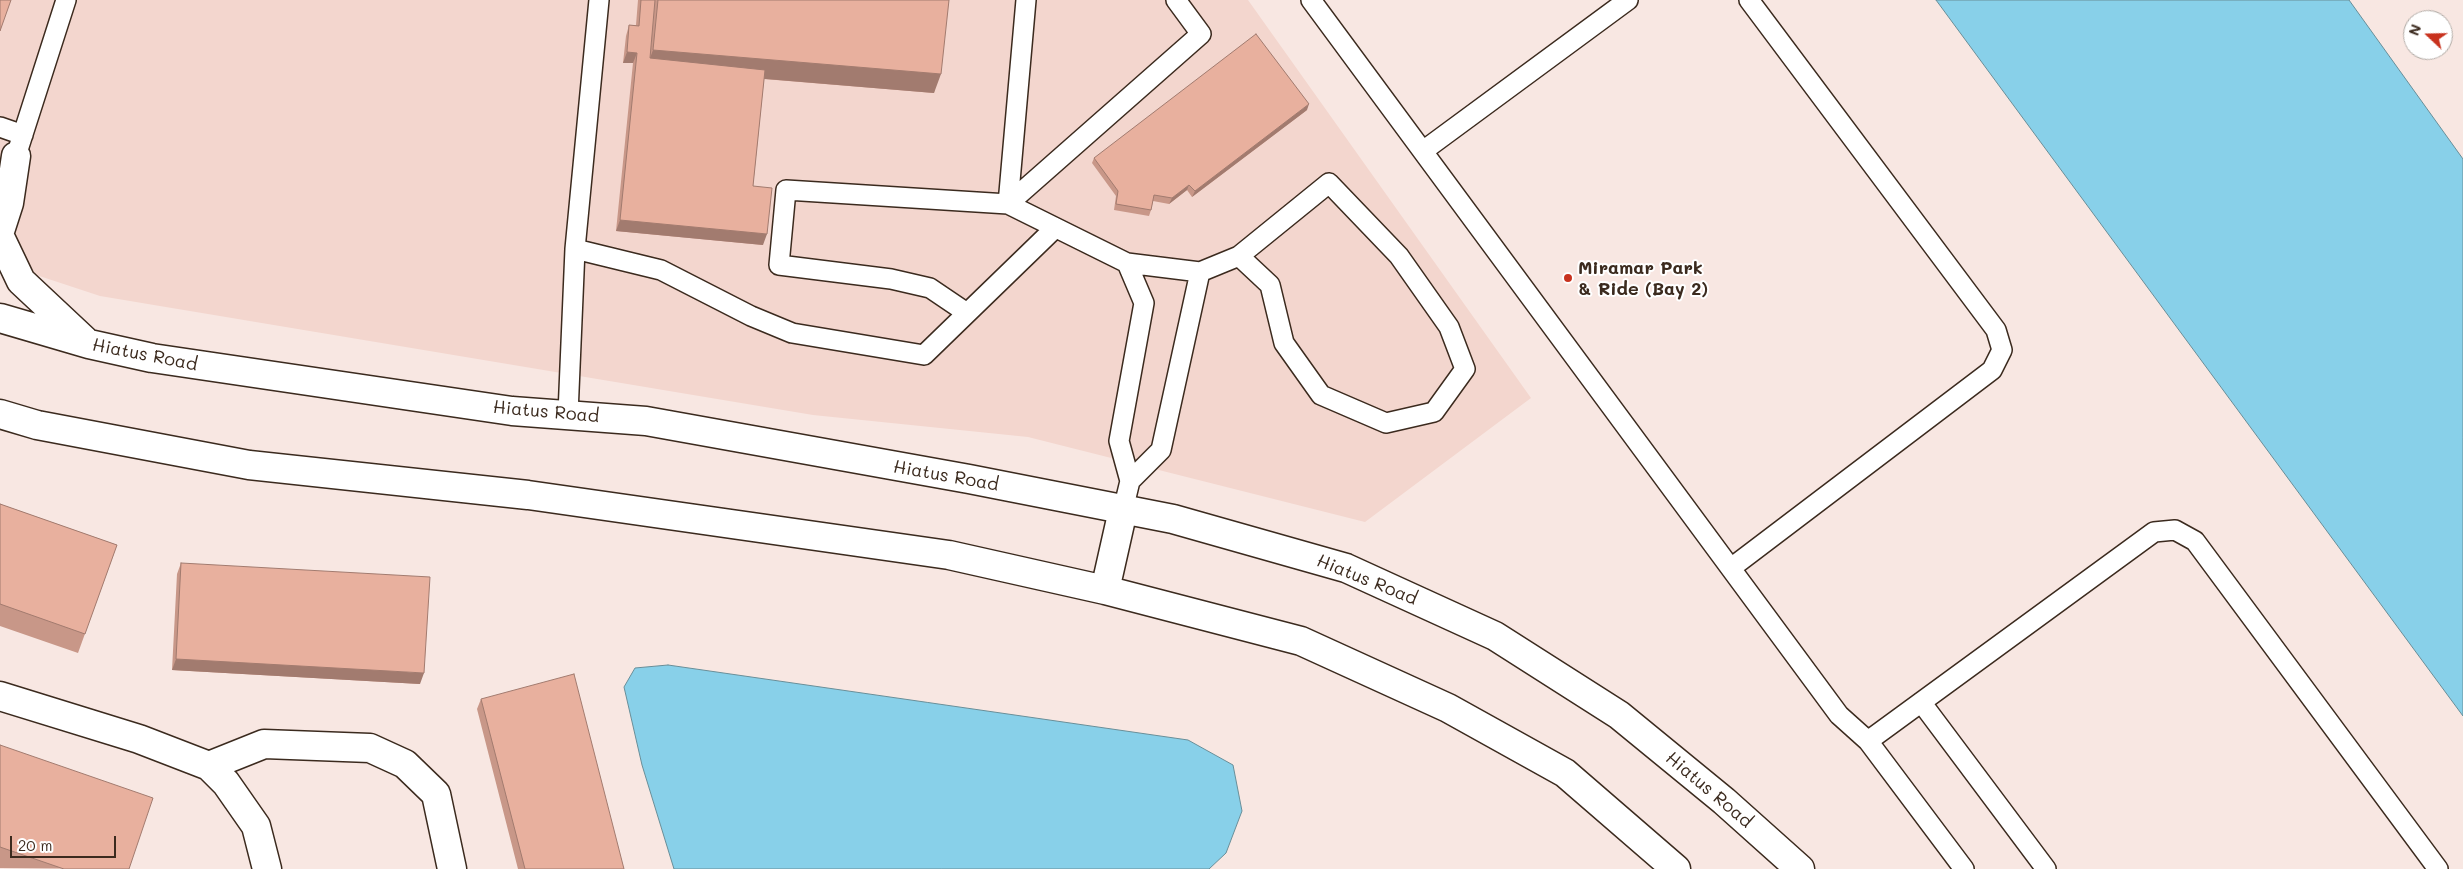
<!DOCTYPE html>
<style>
body{margin:0}
#map{position:relative;width:2463px;height:869px;overflow:hidden;background:#f8e7e2;font-family:Mali,sans-serif}
canvas{display:block}
.north{position:absolute;left:2403px;top:10px;width:50px;height:50px;box-sizing:border-box;background:#fff;border:1px solid #b1aaa5;border-radius:50%;rotate:291deg;font-size:14px;font-weight:700;line-height:20px;text-align:center;color:#3b2a1e}
.north::after{content:'';display:block;margin:auto;width:18px;height:22px;background:#c8321e;clip-path:polygon(50% 0,100% 100%,50% 72%,0 100%)}
.scale{position:absolute;left:10px;top:836px;width:106px;height:22px;box-sizing:border-box;border:2px solid #3b2a1e;border-top:0;padding-left:6px;font-size:15px;line-height:18px;white-space:nowrap;color:#3b2a1e;-webkit-text-stroke:4px #fff;paint-order:stroke}
</style>
<div id="map">
<canvas width="2463" height="869"></canvas>
<div class="north">N</div>
<div class="scale">20 m</div>
</div>
<script>
const context = document.querySelector('canvas').getContext('2d');
context.lineJoin = 'round';
function fillPath(path, color) { context.fillStyle = color; context.fill(path, 'evenodd'); }
const toPath = rows => new Path2D(rows.map(r => 'M' + r).join(''));
function strokePath(path, color, width, dash) { context.strokeStyle = color; context.lineWidth = width; context.lineCap = dash ? 'butt' : 'round'; context.setLineDash(dash || []); context.stroke(path); }
function drawText(font, color, halo, rows, align = 'center') {
  context.font = font + ' Mali,sans-serif'; context.lineWidth = 4; context.setLineDash([]); context.textBaseline = 'middle'; context.strokeStyle = halo; context.fillStyle = color; for (const [text, x, y, turn = 0] of rows) {
    context.save(); context.translate(x, y); context.rotate((+turn || 0) * Math.PI / 180); context.textAlign = isNaN(turn) ? turn : align; if (halo) context.strokeText(text, 0, 0); context.fillText(text, 0, 0); context.restore();
  }
}
fillPath(toPath([
 [0,0,1248,0,1531,398,1365,522,1028,437,813,415,100,296,0,263]
]), '#f3d6ce');
const water = toPath([
 [1936,0,2349,0,2463,159,2463,716,1936,0],
 [668,665,1188,740,1233,765,1242,811,1226,853,1209,869,674,869,642,765,624,687,635,668,668,665]
]);
fillPath(water, '#88d0e9');
strokePath(water, '#698e98', 1);
const lane = toPath([
 [1311,0,1839,715,1868,741,1964,869],
 [0,127,23,135],
 [1423,151,1628,0],
 [16,156,66,0],
 [1008,204,1201,34,1176,0],
 [1008,204,1026,0],
 [575,249,661,270,751,316,792,333,924,355,1055,228],
 [1127,263,1144,303,1119,441,1130,481],
 [967,313,930,288,891,279,779,265,786,190,1008,204,1127,263,1200,272,1239,256,1329,183,1399,256,1449,327,1465,369,1434,412,1386,423,1321,395,1284,343,1270,285,1239,256],
 [568,414,575,249,599,0],
 [1123,510,1130,481,1161,450,1200,272],
 [1731,568,1992,370,2002,350,1996,330,1749,0],
 [1921,702,2046,869],
 [1868,741,2154,532,2175,530,2195,541,2438,869]
]);
const street = toPath([
 [0,696,139,739,209,766,226,783,256,826,267,869],
 [209,766,264,744,370,748,405,764,436,794,452,869]
]);
const secondary = toPath([
 [0,231,9,203,16,156],
 [0,237,21,281,84,340],
 [0,318,89,344,152,358,512,411,646,421,969,479,1173,519,1346,568,1495,636,1619,715,1724,801,1800,869],
 [0,414,37,425,249,465,528,495,949,555,1105,590,1301,641,1448,708,1565,773,1676,869],
 [1105,590,1123,510]
]);
strokePath(lane, '#3b2a1e', 22);
strokePath(street, '#3b2a1e', 31);
strokePath(secondary, '#3b2a1e', 31);
strokePath(lane, '#fff', 19);
strokePath(street, '#fff', 28);
strokePath(secondary, '#fff', 28);
fillPath(toPath([
 [638,0,949,0,934,93,764,79,753,186,763,245,616,231,633,63,623,63,626,36,629,25,636,25],
 [1307,110,1192,197,1187,190,1169,204,1153,201,1151,210,1149,216,1114,210,1116,196,1092,163,1094,158],
 [0,504,117,545,78,653,0,626],
 [181,563,420,684,172,670,177,574],
 [481,699,624,869,518,869,477,709],
 [0,745,129,869,0,868]
]), '#c89788');
fillPath(toPath([
 [653,50,941,74,934,93,646,69],
 [627,52,637,53,633,63,623,63],
 [1309,104,1307,110,1192,197,1195,191],
 [1189,185,1187,190,1169,204,1172,198],
 [620,220,767,234,763,245,616,231],
 [176,659,424,673,420,684,172,670]
]), '#a27b6f');
const building = toPath([
 [0,0,11,0,0,31,0,0],
 [641,0,655,0,650,58,765,70,753,186,772,188,767,234,620,220,637,53,627,52,629,25,639,26,641,0],
 [658,0,949,0,941,74,653,50,658,0],
 [1256,34,1309,104,1195,191,1189,185,1172,198,1154,195,1151,210,1116,204,1118,191,1094,158,1256,34],
 [0,504,117,545,85,634,0,604,0,504],
 [181,563,430,577,424,673,176,659,181,563],
 [574,674,624,869,525,869,481,699,574,674],
 [0,745,153,798,129,869,64,869,0,847,0,745]
]);
fillPath(building, '#e8b09e');
strokePath(building, '#a27b6f', 1);
for (const [x, y, r, color] of [
 [1568,278,5,"#c8321e"]
]) { const dot = new Path2D(); dot.arc(x, y, r, 0, 2 * Math.PI); context.fillStyle = color; context.fill(dot); strokePath(dot, '#fff', 2); }
drawText('bold 18px', '#3b2a1e', '#fff', [
 ["Miramar Park",1578,268],
 ["& Ride (Bay 2)",1578,289]
], 'left');
drawText('18px', '#3b2a1e', '#fff', [
 ["Hiatus Road",145,355,11],
 ["Hiatus Road",546,412,5],
 ["Hiatus Road",946,476,10],
 ["Hiatus Road",1367,580,22],
 ["Hiatus Road",1709,790,40]
]);
</script>
